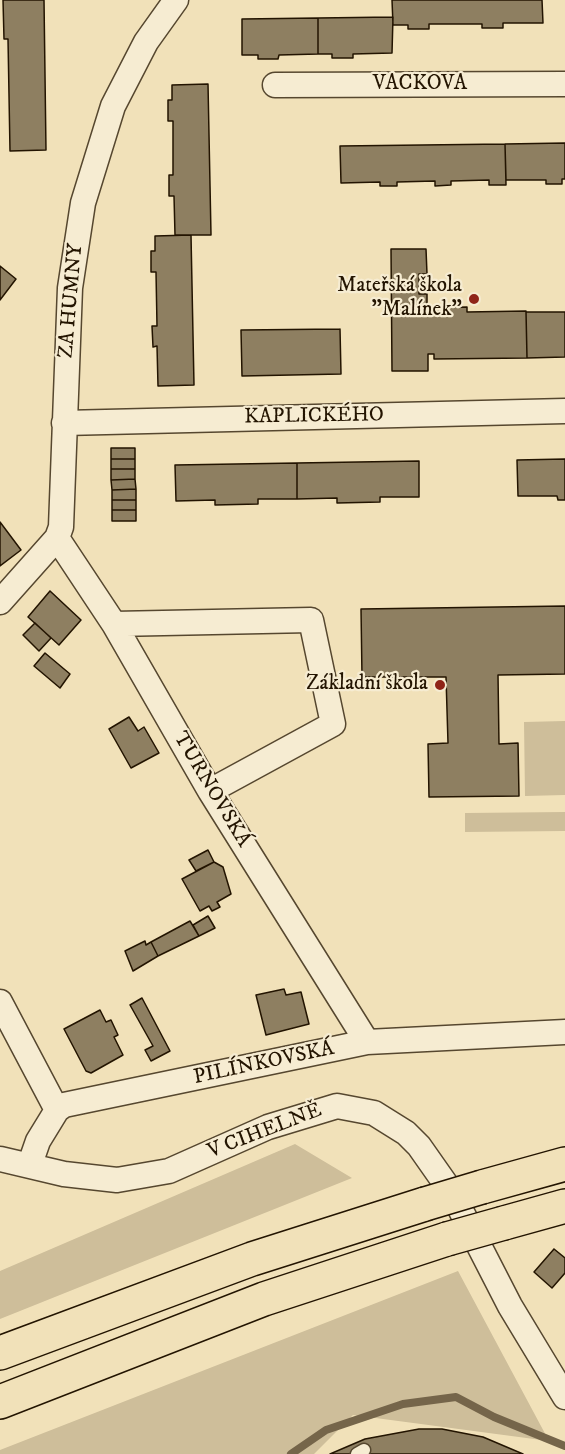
<!DOCTYPE html>
<meta charset="utf-8">
<style>
body{margin:0}
canvas{display:block;background:#f1e1b9}
</style>
<canvas width="565" height="1454"></canvas>
<script>
const context = document.querySelector('canvas').getContext('2d');
context.lineJoin = 'round';
function fillPath(path, color) { context.fillStyle = color; context.fill(path, 'evenodd'); }
const toPath = rows => new Path2D(rows.map(r => 'M' + r).join(''));
function strokePath(path, color, width, dash) { context.strokeStyle = color; context.lineWidth = width; context.lineCap = dash ? 'butt' : 'round'; context.setLineDash(dash || []); context.stroke(path); }
function drawText(font, color, halo, rows, align = 'center') {
  context.font = font + ' "IM FELL DW Pica",serif'; context.lineWidth = 4.5; context.setLineDash([]); context.textBaseline = 'middle'; context.strokeStyle = halo; context.fillStyle = color; for (const [text, x, y, turn = 0] of rows) {
    context.save(); context.translate(x, y); context.rotate((+turn || 0) * Math.PI / 180); context.textAlign = isNaN(turn) ? turn : align; if (halo) context.strokeText(text, 0, 0); context.fillText(text, 0, 0); context.restore();
  }
}
fillPath(toPath([
 [565,721,565,795,525,796,524,722],
 [565,812,565,831,465,832,465,813],
 [295,1144,352,1178,0,1319,0,1271],
 [458,1271,549,1441,353,1415,314,1454,0,1454,0,1450]
]), '#cebe9a');
strokePath(toPath([
 [291,1454,326,1430,403,1404,456,1397,494,1417,565,1446]
]), '#75654a', 8);
const building = toPath([
 [3,0,44,0,46,150,10,151,8,39,4,39,3,0],
 [392,0,542,0,543,23,503,23,503,28,482,28,482,24,429,24,429,29,408,29,408,25,393,25,392,0],
 [393,17,392,53,353,54,353,58,332,58,332,54,318,54,318,18,393,17],
 [318,18,318,54,279,55,278,59,258,59,258,55,242,55,242,19,318,18],
 [208,84,211,235,175,235,174,196,169,196,169,175,173,175,173,121,168,121,168,100,172,100,172,85,208,84],
 [565,143,565,179,562,179,562,184,546,184,546,180,506,180,505,144,565,143],
 [505,144,506,185,489,185,489,180,451,181,451,185,435,186,435,181,397,182,397,186,380,186,380,182,341,183,340,146,505,144],
 [191,235,194,385,158,386,157,346,153,347,152,326,157,326,156,272,151,272,151,251,155,251,155,236,191,235],
 [391,249,426,249,427,274,419,274,419,294,427,294,427,308,467,307,467,312,526,311,527,358,434,359,434,354,428,354,428,371,392,371,391,249],
 [0,266,16,279,0,300,0,266],
 [526,312,565,312,565,357,527,358,526,312],
 [340,329,341,374,242,376,241,330,340,329],
 [111,448,135,448,135,459,111,459,111,448],
 [111,459,135,459,135,469,111,469,111,459],
 [565,459,565,500,558,500,557,496,518,496,517,460,565,459],
 [419,461,419,497,380,497,380,502,337,503,337,498,297,499,297,463,419,461],
 [297,463,297,499,258,499,258,504,215,505,215,500,176,501,175,465,297,463],
 [111,469,135,469,135,479,111,480,111,469],
 [135,479,136,489,112,490,111,480,135,479],
 [136,489,136,500,112,500,112,490,136,489],
 [112,500,136,500,136,510,112,510,112,500],
 [112,510,136,510,136,521,112,521,112,510],
 [0,522,21,550,0,566,0,522],
 [50,591,81,620,59,645,28,617,50,591],
 [565,606,565,674,498,675,499,744,518,743,519,796,429,797,428,744,448,743,446,677,362,677,361,609,565,606],
 [35,623,51,638,39,651,23,635,35,623],
 [45,653,70,674,60,688,34,666,45,653],
 [129,717,138,731,144,727,159,753,131,768,109,729,129,717],
 [208,850,214,862,196,871,189,860,208,850],
 [214,862,223,867,231,894,217,902,220,907,212,911,209,906,200,911,182,879,214,862],
 [208,916,215,928,199,936,193,925,208,916],
 [190,921,199,936,158,956,151,942,190,921],
 [145,941,146,945,151,942,158,956,133,971,125,951,145,941],
 [284,989,286,995,301,992,309,1024,266,1035,256,995,284,989],
 [142,998,170,1051,151,1061,145,1050,153,1046,130,1005,142,998],
 [100,1010,106,1022,111,1020,118,1035,114,1037,123,1055,91,1073,86,1071,64,1029,100,1010],
 [554,1249,565,1258,565,1273,552,1288,534,1272,554,1249],
 [419,1429,442,1429,483,1437,523,1454,330,1454,365,1439,419,1429]
]);
fillPath(building, '#8e7f61');
strokePath(building, '#231401', 1.5);
const service = toPath([
 [357,1454,364,1450]
]);
const minor = toPath([
 [275,85,565,84],
 [64,423,565,411],
 [57,538,114,624,210,791,367,1042],
 [0,602,57,538,61,527,70,288,83,203,113,106,146,42,176,0],
 [114,624,311,620,333,724,210,791],
 [0,1002,57,1110],
 [0,1159,64,1174,117,1180,169,1171,268,1127,337,1106,374,1113,406,1133,419,1146,452,1193,510,1306,565,1397],
 [30,1164,38,1141,57,1110,64,1105,367,1042,565,1032]
]);
const trunk = toPath([
 [482,1187,565,1164],
 [504,1223,565,1206],
 [0,1353,252,1259,425,1204],
 [0,1402,264,1299,447,1239]
]);
strokePath(service, '#56472f', 15);
strokePath(minor, '#56472f', 27);
strokePath(trunk, '#231401', 36);
strokePath(service, '#f6ecd2', 12);
strokePath(minor, '#f6ecd2', 24);
strokePath(trunk, '#f1e1b9', 33);
const trunkBridge = toPath([
 [425,1204,482,1187],
 [447,1239,504,1223]
]);
strokePath(trunkBridge, '#231401', 36, []);
strokePath(trunkBridge, '#f1e1b9', 33);
for (const [x, y, r, color] of [
 [474,299,6,"#8f2418"],
 [440,685,6,"#8f2418"]
]) { const dot = new Path2D(); dot.arc(x, y, r, 0, 2 * Math.PI); context.fillStyle = color; context.fill(dot); strokePath(dot, '#f6ecd2', 2); }
drawText('21px', '#231401', '#f6ecd2', [
 ["VACKOVA",420,85],
 ["ZA HUMNY",72,301,-85],
 ["KAPLICKÉHO",314,417,-1],
 ["TURNOVSKÁ",211,790,59],
 ["PILÍNKOVSKÁ",264,1064,-12],
 ["V CIHELNĚ",265,1132,-21]
]);
drawText('21px', '#231401', '#f6ecd2', [
 ["Mateřská škola",462,287],
 ["\"Malínek\"",462,311],
 ["Základní škola",428,685]
], 'right');
</script>
